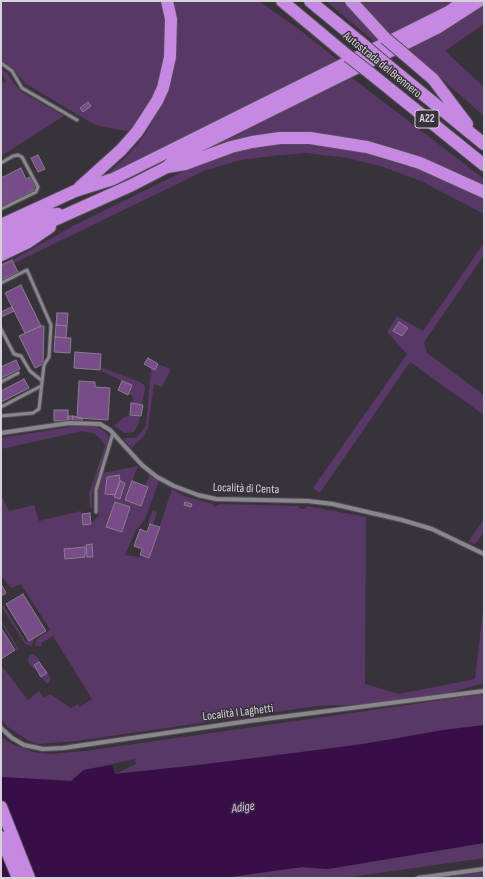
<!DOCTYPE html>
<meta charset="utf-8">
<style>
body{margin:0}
#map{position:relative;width:485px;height:879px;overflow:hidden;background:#38333a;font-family:"Sofia Sans Condensed",sans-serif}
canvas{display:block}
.frame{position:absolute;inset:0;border:2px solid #d6d3d8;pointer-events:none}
</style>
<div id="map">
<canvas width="485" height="879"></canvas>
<div class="frame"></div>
</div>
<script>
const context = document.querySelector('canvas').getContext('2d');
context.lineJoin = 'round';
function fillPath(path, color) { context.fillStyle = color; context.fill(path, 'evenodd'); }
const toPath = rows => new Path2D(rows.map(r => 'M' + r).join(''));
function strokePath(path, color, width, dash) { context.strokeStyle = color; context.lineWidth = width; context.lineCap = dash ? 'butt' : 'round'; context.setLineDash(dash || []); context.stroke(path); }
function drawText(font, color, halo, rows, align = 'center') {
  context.font = font + ' "Sofia Sans Condensed",sans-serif'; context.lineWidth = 3; context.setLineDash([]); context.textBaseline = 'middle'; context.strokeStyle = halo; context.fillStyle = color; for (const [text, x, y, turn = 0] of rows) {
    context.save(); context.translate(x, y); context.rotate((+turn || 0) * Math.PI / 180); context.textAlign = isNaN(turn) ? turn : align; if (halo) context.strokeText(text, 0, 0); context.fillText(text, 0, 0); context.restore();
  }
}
fillPath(toPath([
 [1,1,163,1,167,38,159,83,155,94,130,132,95,125,26,84,11,67,1,60],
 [171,1,259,1,300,30,339,61,107,177,106,175,125,158,140,141,149,127,164,94],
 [326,1,344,1,381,39,375,42],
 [358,1,458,1,390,35],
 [484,1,484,24,445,51,484,87,484,116,406,48],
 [1,68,8,74,14,84,22,92,64,116,1,156,1,81,7,83,1,73],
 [351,77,484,179,484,186,308,134,188,158],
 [306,140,404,159,484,195,484,214,421,181,383,167,348,158,306,153,272,156,241,160,206,170,33,254,14,263,12,260,73,226,190,168,237,149],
 [484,243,484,255,424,342,427,353,484,395,484,415,410,362,320,493,313,488,407,354,387,332,397,316,423,331],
 [158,364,171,369,162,387,154,384,148,428,144,436,131,448,123,438,136,438,146,426,151,368,155,370],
 [100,367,140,382,144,385,145,388,139,423,134,432,125,433,114,426,123,418,130,415,133,397,128,393,118,390,122,381,100,370],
 [82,425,98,427,108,434,108,443,92,494,92,508,90,508,89,493,105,446,100,438,93,433,82,431,1,449,1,438],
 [138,466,132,482,145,486,150,474,159,481,145,519,135,532,125,555,149,558,172,489,184,496,213,504,214,507,221,504,298,506,301,509,304,509,307,506,366,517,365,684,399,694,475,679,483,610,484,683,449,693,371,704,317,706,76,741,39,744,27,740,8,727,1,719,1,665,28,700,39,691,44,698,50,694,71,708,78,704,80,707,92,699,53,636,41,643,42,646,35,646,37,639,50,630,21,584,11,588,1,576,1,495,9,511,34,505,39,521,81,511,83,525,91,524,99,515,97,497,103,473],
 [153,510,157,512,153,525,148,523],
 [484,519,484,532,475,544,468,542],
 [3,605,26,642,34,638,32,646,25,644,1,606],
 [1,620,18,648,19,650,15,650,17,649,1,623],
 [33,654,37,657,44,668,39,662,34,665,37,672,28,662,29,656],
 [46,670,51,679,47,684,38,674],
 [484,694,484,725,295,754,115,774,136,764,135,759,84,770,71,781,1,777,1,737,14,745,34,752,50,754,85,751],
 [484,843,484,858,344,878,223,878,302,867,328,869],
 [484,872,484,877,451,878,454,876]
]), '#593767');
fillPath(toPath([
 [484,725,484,843,328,869,302,867,223,878,1,878,1,777,71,781,84,770,112,765,115,774,191,766,364,744,443,730]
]), '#380e48');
const building = toPath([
 [88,102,91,106,83,112,80,108,88,102],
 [38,155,45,169,38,172,31,158,38,155],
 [21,168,26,179,30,177,36,189,1,207,1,178,21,168],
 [12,260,18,272,1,280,1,265,12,260],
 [21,285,41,326,25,333,5,293,21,285],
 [12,307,14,311,1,317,1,312,12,307],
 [57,313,68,313,67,326,56,325,57,313],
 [399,322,408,328,402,336,393,331,399,322],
 [56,325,67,326,66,338,55,337,56,325],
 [41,326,44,326,43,364,35,368,19,336,41,326],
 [55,337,71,338,70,353,54,352,55,337],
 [75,352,101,354,100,370,74,368,75,352],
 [148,358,158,364,155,370,144,364,148,358],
 [16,360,20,369,1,378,1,367,16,360],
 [24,379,29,388,1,402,1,391,24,379],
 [79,381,95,382,95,387,110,388,108,420,77,418,79,381],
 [122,381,132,385,128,395,118,390,122,381],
 [131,403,143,405,141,416,130,415,131,403],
 [54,410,68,410,68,421,54,421,54,410],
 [68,416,73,416,72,422,68,422,68,416],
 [73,416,82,418,82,422,72,422,73,416],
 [119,475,120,481,115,495,105,494,107,477,119,475],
 [120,481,125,483,120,499,114,497,120,481],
 [132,481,148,487,141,506,125,500,132,481],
 [115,502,130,507,122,532,106,527,115,502],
 [185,502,192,504,191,507,184,505,185,502],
 [90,513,91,524,83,525,82,514,90,513],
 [150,524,160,527,149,558,140,555,142,549,134,546,140,529,147,532,150,524],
 [92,544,93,557,87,557,86,545,92,544],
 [85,547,85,557,65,559,64,549,85,547],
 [1,584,6,593,1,596,1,584],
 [23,594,46,631,29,641,6,604,23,594],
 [1,628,15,650,1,659,1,628],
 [39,662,47,673,41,677,34,665,39,662]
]);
fillPath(building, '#774c89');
strokePath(building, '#868089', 1);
const lane = toPath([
 [1,63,12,71,22,88,77,120],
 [1,163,13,156,18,155,22,157,38,187,36,192,1,209],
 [1,283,27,270,51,325,49,357,44,365,39,409,33,413,1,416],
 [1,329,14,354,21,356,30,371,41,380],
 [1,382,18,373],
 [1,407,41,386],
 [96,512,96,490,113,433]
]);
const street = toPath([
 [1,433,69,423,100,424,110,430,142,465,157,477,174,486,198,495,216,499,308,501,333,504,402,520,432,529,484,554],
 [1,728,12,738,24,745,43,749,63,748,249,721,484,691],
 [418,878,484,869]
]);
const highway = toPath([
 [282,1,348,56],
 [310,1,366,47],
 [351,1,385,38],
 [405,55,433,79,467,124],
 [386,64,484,144],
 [370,73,484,165],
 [167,167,185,164,231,147,252,142,280,138,310,138,367,147,394,155,420,163,484,192],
 [80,187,121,150,137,132,157,101,163,88,170,57,171,19,167,1],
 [1,225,75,191,113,179,398,37,450,11,464,1],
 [1,234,39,215,58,214],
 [1,244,132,185,167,167,179,156,437,28,479,1],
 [1,255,28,242,50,227],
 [1,807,29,878],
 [1,837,18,878]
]);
strokePath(lane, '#524f54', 5);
strokePath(street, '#524f54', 6);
strokePath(highway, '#524f54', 14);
strokePath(lane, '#8b868e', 3);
strokePath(street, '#8b868e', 4);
strokePath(highway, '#c788e3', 12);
const highwayBridge = toPath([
 [385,38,405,55],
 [366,47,386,64],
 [348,56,370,73]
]);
strokePath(highwayBridge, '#524f54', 14, []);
strokePath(highwayBridge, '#c788e3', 12);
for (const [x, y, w] of [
 [427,119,24]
]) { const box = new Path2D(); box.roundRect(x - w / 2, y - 9, w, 18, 3); context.fillStyle = '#38333a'; context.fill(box); strokePath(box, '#d6d3d8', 1); }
drawText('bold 11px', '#d6d3d8', null, [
 ["A22",427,119]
]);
drawText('12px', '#d6d3d8', '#38333a', [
 ["Autostrada del Brennero",382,65,39],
 ["Località di Centa",246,489,2],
 ["Località I Laghetti",238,713,-7]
]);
drawText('italic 13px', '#e4b3f9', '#38333a', [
 ["Adige",243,808,-8]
]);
</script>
